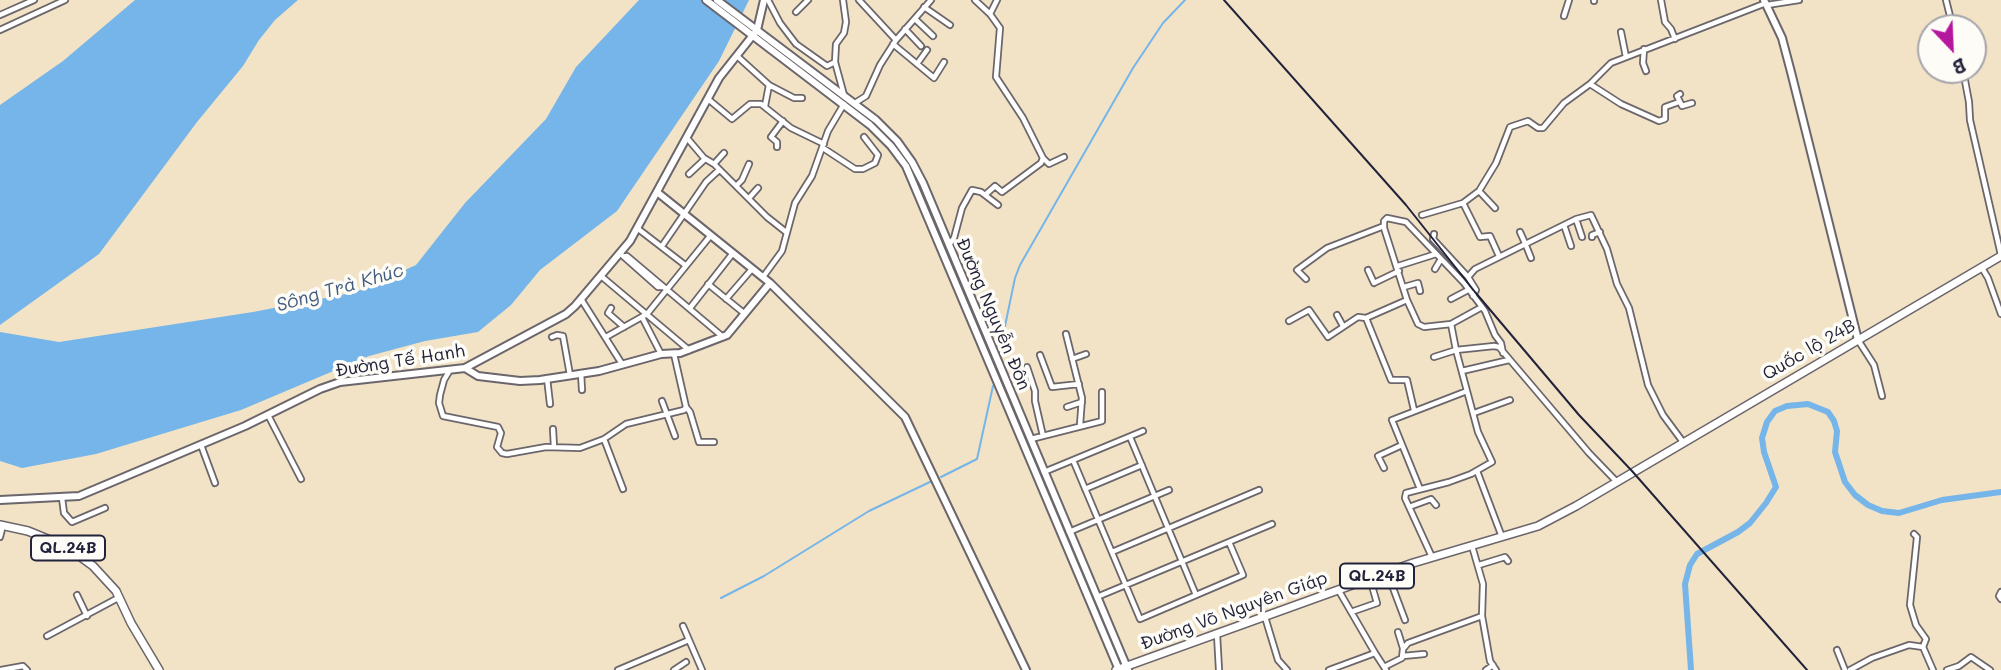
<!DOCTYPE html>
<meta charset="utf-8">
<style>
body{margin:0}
#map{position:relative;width:2001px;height:670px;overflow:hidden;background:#f2e3c6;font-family:Mali,sans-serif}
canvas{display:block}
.north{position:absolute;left:1917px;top:14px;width:70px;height:70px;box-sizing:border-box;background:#fdfcf7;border:2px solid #a5a5ac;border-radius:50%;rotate:157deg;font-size:19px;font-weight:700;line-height:28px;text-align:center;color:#22223b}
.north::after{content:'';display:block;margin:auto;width:24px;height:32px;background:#b5179e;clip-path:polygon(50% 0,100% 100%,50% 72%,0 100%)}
</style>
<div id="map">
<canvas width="2001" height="670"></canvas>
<div class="north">B</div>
</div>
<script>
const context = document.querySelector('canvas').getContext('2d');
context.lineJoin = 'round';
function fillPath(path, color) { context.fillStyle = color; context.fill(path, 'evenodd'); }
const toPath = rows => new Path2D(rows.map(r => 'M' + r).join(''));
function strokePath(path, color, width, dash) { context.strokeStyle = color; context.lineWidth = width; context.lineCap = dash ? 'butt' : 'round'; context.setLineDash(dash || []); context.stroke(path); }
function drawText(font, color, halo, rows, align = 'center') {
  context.font = font + ' Mali,sans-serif'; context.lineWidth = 7; context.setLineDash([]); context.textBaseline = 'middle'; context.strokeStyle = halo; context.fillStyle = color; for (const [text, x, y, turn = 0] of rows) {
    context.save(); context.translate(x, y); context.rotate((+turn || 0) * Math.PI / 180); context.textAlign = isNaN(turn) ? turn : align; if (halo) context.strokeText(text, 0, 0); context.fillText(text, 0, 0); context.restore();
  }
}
fillPath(toPath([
 [135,0,298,0,275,20,259,40,243,66,197,122,99,254,0,325,0,105,63,61],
 [639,0,749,0,719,61,617,211,540,270,511,305,478,332,425,341,369,356,241,410,96,454,22,468,0,461,0,332,59,342,253,312,356,292,416,265,465,203,546,119,576,67]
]), '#75b5e9');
strokePath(toPath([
 [999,355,1015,278,1020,265,1133,68,1163,23,1185,0],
 [941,477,977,459,993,386],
 [721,598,764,576,869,511,932,481]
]), '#75b5e9', 2);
strokePath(toPath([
 [1691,670,1685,584,1690,565,1697,554,1738,532,1750,523,1766,503,1776,487,1764,452,1762,438,1767,422,1775,411,1787,406,1808,404,1828,412,1834,421,1837,431,1835,452,1845,482,1855,495,1868,505,1882,511,1899,513,1942,500,2001,492]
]), '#75b5e9', 6);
const street = toPath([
 [768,0,780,23,796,44,827,66,835,62],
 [843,0,846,22,844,33,836,44,835,62,844,95],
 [859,0,896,40],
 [975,0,990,14,1000,28,996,77,1023,118,1043,158,1049,164,1064,157],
 [1594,0,1594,1],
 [1661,0,1665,22,1671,29,1675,39],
 [1946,0,1953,28],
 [1767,5,1799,0],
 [924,7,950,25],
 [796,12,808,0],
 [990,14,997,0],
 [0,15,34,0],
 [1564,16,1569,0],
 [915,19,933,36],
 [905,29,921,46],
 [0,30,65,0],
 [1621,32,1626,57],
 [893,44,934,78,944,62],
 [1644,49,1643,63,1646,71],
 [737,56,769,85,794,98,802,98],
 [917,64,927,50],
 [1963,70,1969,102,1970,120,2001,255],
 [1590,84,1621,104,1659,121,1665,119,1665,107,1679,102],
 [1680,94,1677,96,1682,106,1692,103],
 [708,99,732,119,750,104,761,104,791,128,824,144],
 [855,103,866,96,880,65,896,40,931,0],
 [765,106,769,85],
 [687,138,704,158,714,164,767,217,786,232],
 [777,147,777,142,771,137,783,121],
 [823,148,855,169,863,169,875,163,878,155,864,137],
 [714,164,724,153],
 [689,174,705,159],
 [736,186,742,180,749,164],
 [1479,191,1495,208],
 [985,195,995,186,1002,192,1041,163,1043,158],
 [750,197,758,188],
 [1463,203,1480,237,1490,236,1499,256],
 [1422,215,1463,203,1479,191,1496,163,1510,127,1528,121,1538,128,1543,128,1564,103,1590,84,1611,63,1766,3],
 [1576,219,1582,237],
 [1564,225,1571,246],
 [637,228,685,265],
 [1520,232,1525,243],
 [1434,234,1433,239,1468,277],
 [1592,237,1592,235,1600,232],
 [1525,243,1531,258],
 [949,245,954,238,962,208,972,190,981,192,998,205],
 [662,246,706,182,719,170],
 [623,256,658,287,662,287],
 [624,257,627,256,723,337],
 [1398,266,1436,254],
 [1982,268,1988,278,2001,314],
 [1435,269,1441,259],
 [1368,270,1374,283,1399,271],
 [601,276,689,350],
 [763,277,782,251,795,203,812,176,828,131,844,104],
 [1306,279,1297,270,1327,248,1384,226],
 [708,284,745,314],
 [1404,287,1418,283,1420,291],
 [1473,296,1476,290,1468,277,1475,269,1576,219,1591,215,1607,249,1617,284,1629,308,1648,385,1663,415,1683,442],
 [581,299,622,364],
 [726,299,752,269],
 [1451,299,1468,290],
 [611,308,608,313,624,327],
 [690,308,733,253],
 [1337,315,1343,326],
 [642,317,661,354],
 [1366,318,1391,380,1407,380,1414,410],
 [1289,321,1309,310,1328,337,1358,317,1366,318,1407,300],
 [1451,324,1482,307],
 [1066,334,1082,398,1080,425],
 [552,337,557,335,563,336,570,375],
 [606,337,647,314,711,235],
 [1858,340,1874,365,1882,396],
 [1503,353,1501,343,1495,335,1485,311,1464,283,1406,222,1387,218,1384,221,1384,228,1407,300,1418,324,1424,327,1451,324,1456,350,1494,346,1499,347,1589,453,1616,481],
 [1040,355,1052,387,1079,384],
 [1072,359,1086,354],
 [1027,367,1035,391,1035,401,1043,436],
 [450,370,444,380,440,395,439,403,443,416,498,427,501,433,497,447,502,453,507,454,546,447,580,448,604,439,626,424,684,410,686,407,674,354],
 [1462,371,1509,360],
 [581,373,582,390],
 [547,378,550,404],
 [662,401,675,436],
 [686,407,690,412,699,442,714,442],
 [1067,407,1082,402],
 [1474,413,1510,400],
 [268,415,301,479],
 [553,429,554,447],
 [1130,437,1196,595],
 [604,439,623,489],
 [1031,439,1102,421,1102,392],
 [201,445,215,483],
 [1073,460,1140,619,1243,575,1229,542],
 [1384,468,1378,456,1402,445],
 [1477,471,1502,537],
 [1044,472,1143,431],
 [1085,489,1142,465],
 [1420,489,1392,420,1467,391],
 [62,498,64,513,72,522,105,508],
 [1409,507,1431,499,1436,505],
 [1069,532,1169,490],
 [1914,534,1917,537,1910,605,1916,625,1926,639,1923,647],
 [0,537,2,529],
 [1472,546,1483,584,1482,616,1490,661,1496,670],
 [1112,552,1259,490],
 [1432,557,1405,498,1406,493,1449,482,1471,474,1492,462,1478,432,1456,350,1434,357],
 [1479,565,1505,557,1508,561],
 [1387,572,1405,620],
 [1339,591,1375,653],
 [2001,592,1999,596,2001,599],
 [77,595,87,616],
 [1097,597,1272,524],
 [1351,612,1377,603,1370,579],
 [1265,617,1278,660,1287,670],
 [683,626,702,670],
 [1398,632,1403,648],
 [1217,634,1219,670],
 [47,636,118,598],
 [1837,650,1845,670],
 [1403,656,1424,654],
 [1384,667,1402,658,1403,649,1408,643,1482,616],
 [1,670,23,666,27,670],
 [618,670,689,640],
 [674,670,686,662],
 [1329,670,1375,653,1386,670],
 [1486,670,1493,665],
 [1850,670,1872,658,1909,645,1923,647,1933,670],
 [1947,670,1959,666,1971,657,1990,670]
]);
const secondary = toPath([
 [706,0,870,125,891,146,906,166,1119,670],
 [717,0,876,120,897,141,912,162,923,183,1128,670],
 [1764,0,1782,38,1791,72,1858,340],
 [657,192,770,283,905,417,1026,670],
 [465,368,478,376,520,381,540,380,599,371,661,354,680,353,727,335,770,283],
 [0,500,79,496,245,426,320,389,340,382,465,368,566,314,575,306,630,241,719,78,757,30,764,0]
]);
const primary = toPath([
 [0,525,28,531,67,547,93,566,116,591,131,623,159,670],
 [1116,670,1413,563,1538,526,1576,506,2001,256]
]);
strokePath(street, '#6b666c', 8);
strokePath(secondary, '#6b666c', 10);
strokePath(primary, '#6b666c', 10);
strokePath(street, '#fff', 4.5);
strokePath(secondary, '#fff', 6);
strokePath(primary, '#fff', 7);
strokePath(toPath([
 [1224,0,1406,205,1475,292,1579,415,1632,471,1807,670]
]), '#22223b', 2);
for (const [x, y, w] of [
 [68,548,74],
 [1377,576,74]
]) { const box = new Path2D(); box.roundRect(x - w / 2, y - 12.5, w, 25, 5); context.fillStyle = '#fdfcf7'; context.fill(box); strokePath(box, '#22223b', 2); }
drawText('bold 16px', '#22223b', null, [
 ["QL.24B",68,548],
 ["QL.24B",1377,576]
]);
drawText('18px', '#22223b', '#fdfcf7', [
 ["Đường Nguyễn Đôn",993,314,67],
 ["Quốc lộ 24B",1809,350,-30],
 ["Đường Tế Hanh",400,361,-9],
 ["Đường Võ Nguyên Giáp",1234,611,-20]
]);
drawText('italic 19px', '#435d81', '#fdfcf7', [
 ["Sông Trà Khúc",340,288,-16]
]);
</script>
